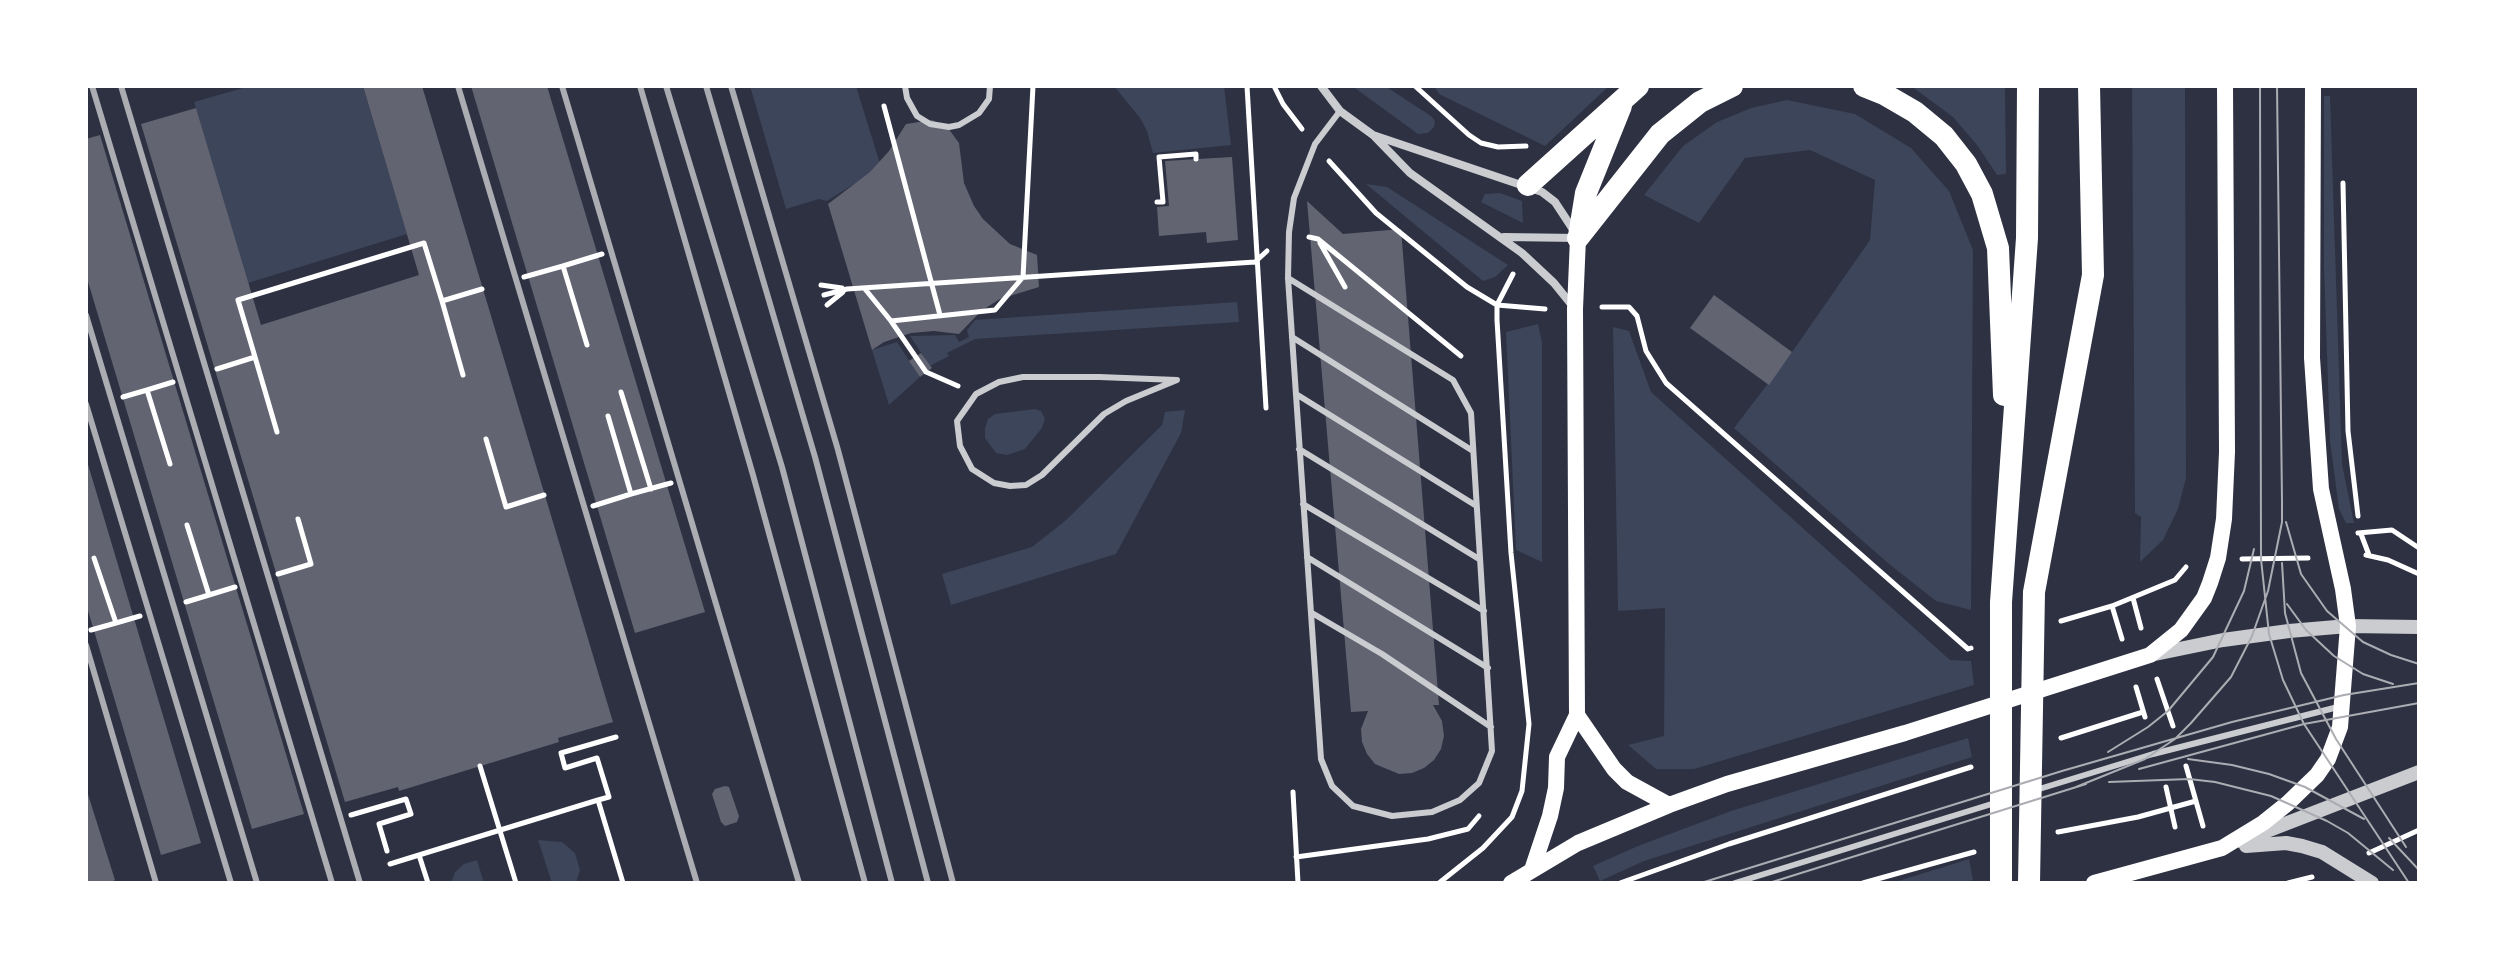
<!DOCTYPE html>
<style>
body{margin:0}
#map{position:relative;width:2505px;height:969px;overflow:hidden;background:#2d3142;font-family:"Asap Condensed",sans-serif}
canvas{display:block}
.frame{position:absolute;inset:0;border:88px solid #fff;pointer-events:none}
</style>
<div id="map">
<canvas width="2505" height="969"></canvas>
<div class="frame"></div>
</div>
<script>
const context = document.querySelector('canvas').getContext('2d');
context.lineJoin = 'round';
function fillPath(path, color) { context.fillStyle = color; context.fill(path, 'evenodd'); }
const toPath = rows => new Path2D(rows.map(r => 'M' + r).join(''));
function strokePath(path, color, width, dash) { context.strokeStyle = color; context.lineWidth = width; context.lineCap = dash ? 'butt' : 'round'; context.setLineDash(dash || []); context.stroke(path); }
fillPath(toPath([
 [250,86,363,86,407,234,248,283,194,102],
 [750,86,856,86,881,167,827,201,819,199,786,209],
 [1114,86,1224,86,1231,145,1153,153,1147,131,1140,118],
 [1352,86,1385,86,1431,116,1435,121,1434,127,1428,133,1418,134],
 [1434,86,1609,86,1545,146,1439,94],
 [1911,86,2005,86,2006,174,1997,175,1977,145,1953,117],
 [2132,86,2185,86,2186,478,2178,509,2163,540,2140,562,2141,517,2135,513],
 [2324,96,2330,96,2342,464,2354,523,2346,523,2339,509,2330,441,2324,268],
 [1787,100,1855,114,1911,148,1949,191,1973,250,1971,610,1936,601,1889,564,1734,428,1792,352,1870,240,1875,180,1810,150,1745,158,1699,223,1644,195,1683,146,1717,122,1751,108],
 [1366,184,1387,187,1508,265,1495,277,1483,281],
 [1500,193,1522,201,1523,223,1481,202,1485,194],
 [1237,302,1239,322,975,339,947,353,949,356,930,366,910,336,955,335,959,342,969,337,967,330,975,320],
 [1538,324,1542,342,1542,562,1516,550,1506,332],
 [1613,327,1629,331,1651,392,1950,660,1971,661,1974,685,1694,769,1656,769,1628,745,1664,736,1665,608,1618,611],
 [897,342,920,377,889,405,872,350],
 [1035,409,1041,411,1045,419,1042,428,1025,449,1007,455,996,453,985,438,985,428,988,419,995,414],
 [1185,410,1181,433,1116,554,951,605,942,574,1032,547,1065,521,1162,425,1165,412],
 [1968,738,1972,757,1644,861,1600,881,1593,866,1638,846,1731,811],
 [538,840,562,842,575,853,580,870,576,883,552,883],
 [1969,859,1973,880,1963,883,1892,883],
 [477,860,484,883,451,883,455,872,464,864]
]), '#3c4559');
fillPath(toPath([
 [363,86,422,86,613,722,558,738,559,742,399,791,398,787,345,802,141,124,196,108,261,325,419,275],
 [471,86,547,86,705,612,635,633],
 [932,120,948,128,959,143,964,183,974,206,983,219,1010,244,1037,255,1039,287,1000,299,981,311,959,334,934,331,911,333,884,342,872,350,828,204,870,172,889,151,906,124],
 [100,135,304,814,252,829,86,275,86,139],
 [1232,157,1238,240,1207,243,1206,232,1159,236,1157,207,1169,206,1165,161],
 [1307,201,1343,234,1401,229,1439,705,1433,705,1442,721,1444,736,1441,749,1434,760,1424,768,1412,773,1399,774,1375,764,1367,754,1362,742,1361,729,1368,711,1351,712],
 [1714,295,1792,352,1769,385,1690,328],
 [921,353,932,368,920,377,909,361],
 [87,461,201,843,161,855,86,604],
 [725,786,729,787,739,816,737,822,725,826,721,822,712,794,715,789],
 [86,788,115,880,110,883,86,883]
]), '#626471');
strokePath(toPath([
 [1247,86,1266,408],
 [1274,86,1283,104,1302,129],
 [1415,86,1469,135,1481,143,1498,147,1526,146],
 [884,106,940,315],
 [1329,161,1376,213,1467,287,1497,305,1545,309],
 [2343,183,2348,431,2358,516],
 [1157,202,1163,202,1159,157,1196,154,1196,159],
 [1309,237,1318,239,1461,356],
 [1320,243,1345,287],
 [524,277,563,266],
 [821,285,842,288],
 [865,289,891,321,926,372,958,386],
 [824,295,847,289,1255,262,1267,251],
 [827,305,843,292],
 [1602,307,1629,307,1637,316,1646,351,1666,383,1968,649,1971,648],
 [891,321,995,310,1023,277,1033,86],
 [587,345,563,266,602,254],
 [255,357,238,300,424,243,442,301],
 [217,369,255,357,277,432],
 [463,375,442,301,482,289],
 [621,392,651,489],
 [123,397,147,390],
 [608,416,631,494,671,483],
 [486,439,506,507,544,495],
 [170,464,147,390,173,382],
 [593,506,631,494],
 [187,525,209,595,235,587],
 [2358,533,2392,530,2419,548],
 [2361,534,2369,555],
 [2366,555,2388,560,2419,574],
 [94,558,116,623,140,616],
 [2242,559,2308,558],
 [278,574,311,564,298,519],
 [2133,598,2141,628],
 [186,602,209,595],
 [2112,606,2122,639],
 [2061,621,2112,606,2175,580,2186,567],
 [91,630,116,623],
 [2157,679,2173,726],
 [2136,687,2145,717],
 [2061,738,2143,712],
 [480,766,516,883],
 [2186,766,2203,826],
 [2166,787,2175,827],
 [1293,792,1298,883],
 [598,800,609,797,597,758,565,768,561,753,616,737],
 [351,815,406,799,411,814,379,824,387,851],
 [2058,832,2138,817,2196,801],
 [2369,853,2419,830],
 [1296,857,1428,839,1468,829,1479,816],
 [390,864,419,855],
 [428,883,419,855,598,800,623,883],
 [1439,883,1483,848,1512,817,1522,791,1529,724,1511,553,1497,320,1497,305,1513,274],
 [1620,883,1729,844,1971,767],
 [1863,883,1974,852],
 [2288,883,2312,877]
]), '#fff', 5);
strokePath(toPath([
 [905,86,907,98,917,116,930,124,949,127,959,125,979,113,989,99,990,86],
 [1288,278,1453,380,1471,413,1492,751,1479,783,1460,800,1432,812,1392,816,1353,806,1332,786,1321,759,1288,278,1289,232,1294,198,1315,144,1340,111],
 [1292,337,1473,451],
 [1023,377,1099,377,1177,380,1126,401,1104,414,1042,475,1026,485,1010,486,994,483,972,469,960,446,957,421,976,394,999,382,1023,377],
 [1296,394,1475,505],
 [1299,449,1479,559],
 [1303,504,1484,611],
 [1307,557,1488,668],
 [1312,613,1382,654,1491,727],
 [2036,790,2153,754,2342,706],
 [1735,883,1995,803]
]), '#caccd0', 6);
strokePath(toPath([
 [1321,86,1340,111,1373,135,1542,192,1555,202,1576,234],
 [1374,136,1410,173,1522,253,1554,283,1575,309],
 [1504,237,1578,238]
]), '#caccd0', 8);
strokePath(toPath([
 [2150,655,2223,640,2289,631,2348,626,2419,627],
 [2241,841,2419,772],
 [2246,846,2286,843,2302,846,2322,852,2372,883]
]), '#caccd0', 14);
strokePath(toPath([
 [1577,715,1614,769,1627,782,1669,805],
 [1532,870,1550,816,1556,788,1557,757,1577,715,1575,309,1578,238],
 [1511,883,1578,843,1669,805,1727,784,1905,733,2150,655,2181,630,2204,598,2210,583,2218,558,2224,519,2227,452,2225,86],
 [2094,883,2222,848,2263,823,2288,803,2317,775,2328,759,2340,727,2348,626,2343,589,2321,489,2312,358,2313,86]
]), '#fff', 16);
strokePath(toPath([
 [1864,86,1884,94,1915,112,1944,136,1966,164,1982,194,1998,248,2004,395],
 [1528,185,1638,86],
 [1579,236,1586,193,1621,106],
 [1578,238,1660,134,1700,102,1732,86],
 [2001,883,2001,602,2027,238,2028,86],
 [2029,883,2034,592,2093,275,2089,86]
]), '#fff', 22);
strokePath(toPath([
 [2260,86,2261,559,2269,634,2283,680,2304,724,2409,883],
 [2286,522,2301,574,2327,611,2363,642,2391,655,2419,664],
 [2282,563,2285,613,2301,673,2336,739,2406,847],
 [2287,604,2306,630,2334,656,2363,674,2393,684],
 [2108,752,2148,727,2168,711,2213,657,2244,591,2254,549],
 [2188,759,2232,765,2269,774,2305,787,2364,819],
 [2139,769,2304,724,2419,703],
 [2109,782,2189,779,2215,782,2271,796,2327,821,2348,833,2393,870],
 [2076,787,2145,759,2175,739,2191,723,2231,677,2252,636,2268,591,2282,522,2282,501,2277,86],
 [2389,838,2419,870],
 [1701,883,2062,771,2232,722,2344,695,2419,683],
 [1769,883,2086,784]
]), '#abadb3', 2);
strokePath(toPath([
 [92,86,332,883],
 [121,86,360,883],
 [458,86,697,883],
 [562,86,799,883],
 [640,86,753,475,865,883],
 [666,86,782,467,892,883],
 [706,86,815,457,928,883],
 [731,86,838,450,953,883],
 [86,315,257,883],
 [86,404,231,883],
 [86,645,156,883]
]), '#abadb3', 6);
</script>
